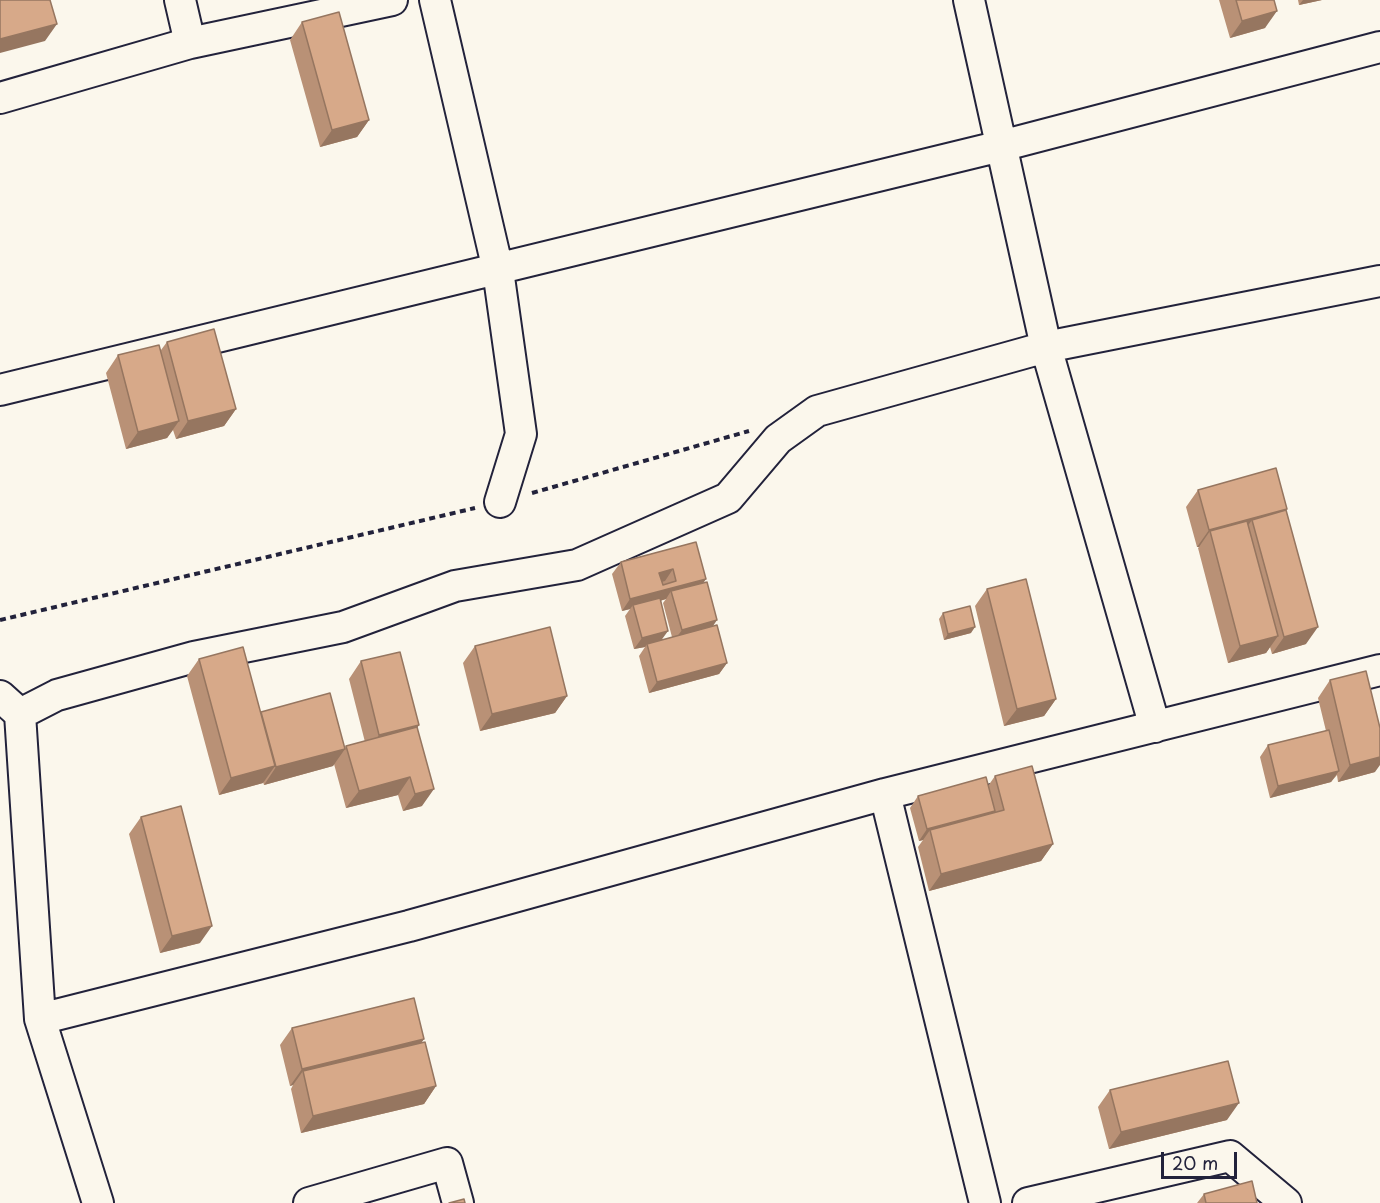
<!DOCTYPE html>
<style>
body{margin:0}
#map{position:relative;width:1380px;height:1203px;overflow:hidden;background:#fbf7ec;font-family:"Playpen Sans",sans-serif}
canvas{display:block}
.scale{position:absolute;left:1161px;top:1152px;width:76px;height:27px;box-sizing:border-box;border:3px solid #22223b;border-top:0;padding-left:8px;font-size:18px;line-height:21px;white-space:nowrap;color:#22223b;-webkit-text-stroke:4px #fbf7ec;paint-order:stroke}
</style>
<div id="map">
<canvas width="1380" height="1203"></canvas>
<div class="scale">20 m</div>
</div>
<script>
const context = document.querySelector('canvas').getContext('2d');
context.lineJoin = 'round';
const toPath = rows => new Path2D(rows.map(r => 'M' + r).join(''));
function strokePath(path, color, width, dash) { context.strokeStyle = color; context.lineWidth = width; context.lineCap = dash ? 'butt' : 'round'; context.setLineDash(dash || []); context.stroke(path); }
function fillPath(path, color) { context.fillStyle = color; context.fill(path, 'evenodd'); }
const minor = toPath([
 [180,0,190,43],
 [435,0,498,270,521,434,500,502],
 [969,0,1046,347,1155,727],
 [0,98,190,43,392,0],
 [0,390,1001,146,1380,47],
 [0,696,20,714,40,1019,98,1203],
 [20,714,57,695,194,657,343,627,455,586,577,565,728,498,778,439,817,411,1046,347,1380,281],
 [885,794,985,1203],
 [40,1019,409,926,885,794,1380,670],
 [309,1203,447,1163,458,1203],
 [1028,1203,1230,1156,1286,1203]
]);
strokePath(minor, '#22223b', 34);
strokePath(toPath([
 [532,493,749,431],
 [0,620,475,508]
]), '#22223b', 4, [6, 4.5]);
strokePath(minor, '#fbf7ec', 30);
fillPath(toPath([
 [1219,0,1274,0,1265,28,1230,38],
 [1298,0,1322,0,1299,5],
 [302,22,369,120,357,137,320,147,290,40],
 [167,342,236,409,224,426,176,439,173,430,167,438,126,449,106,373,118,355,161,350],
 [1198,490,1285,510,1306,644,1272,654,1270,647,1266,653,1228,663,1198,548,1199,547,1197,547,1186,507],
 [696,542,703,583,713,626,727,663,719,674,649,693,639,656,645,647,634,649,625,616,630,609,622,611,612,574,621,562],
 [666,599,663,603,672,637,662,640,660,601],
 [987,589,1056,699,1044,716,1004,726,975,606],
 [943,613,971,633,944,640,939,619],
 [475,646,567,696,555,713,480,731,463,663],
 [199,659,260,713,261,712,345,749,346,746,365,742,349,679,361,661,419,725,417,728,422,806,403,811,398,795,346,808,334,764,333,766,264,785,263,782,263,783,219,795,187,676],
 [1330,680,1375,772,1338,782,1337,775,1331,782,1270,798,1260,757,1268,745,1326,731,1318,698],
 [995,776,1053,844,1041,861,929,891,918,847,923,840,919,841,910,808,918,796,988,786],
 [141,817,200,943,160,953,129,834],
 [292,1028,424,1039,421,1043,436,1086,424,1104,301,1133,291,1089,293,1085,290,1086,280,1045],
 [1110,1090,1227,1120,1109,1149,1098,1107],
 [1204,1194,1257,1203,1197,1203]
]), '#b99176');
fillPath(toPath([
 [1303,0,1322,0,1299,5],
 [1277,11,1265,28,1230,38,1242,21],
 [57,24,45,41,0,53,0,39],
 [369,120,357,137,320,147,332,130],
 [236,409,224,426,176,439,188,421],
 [179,421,167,438,126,449,138,432],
 [1287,509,1275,526,1252,520,1241,535,1210,531,1199,547,1197,547,1209,530],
 [673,569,665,581,651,585,659,573],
 [706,579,698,591,671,591,666,599,634,608,633,605,630,609,622,611,630,599],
 [717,620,709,632,673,642,682,630],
 [975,627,971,633,944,640,948,634],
 [1318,627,1306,644,1272,654,1284,637],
 [668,631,660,642,647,644,645,647,634,649,642,638],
 [1278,636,1266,653,1228,663,1240,646],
 [727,663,719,674,649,693,657,682],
 [567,696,555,713,480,731,492,714],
 [1056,699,1044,716,1004,726,1017,709],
 [419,725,407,742,367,752,379,735],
 [345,749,333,766,264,785,276,767],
 [1380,757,1380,765,1375,772,1338,782,1350,765],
 [275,766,263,783,219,795,231,778],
 [1339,771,1331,782,1270,798,1278,786],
 [410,777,398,795,346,808,359,791],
 [434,789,422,806,403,811,415,794],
 [995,811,987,822,930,830,923,840,919,841,927,829],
 [1053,844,1041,861,929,891,941,874],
 [212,926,200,943,160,953,172,936],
 [424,1039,412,1056,303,1071,293,1085,290,1086,302,1069],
 [436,1086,424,1104,301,1133,313,1116],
 [1239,1103,1227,1120,1109,1149,1121,1132]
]), '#967660');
const building = toPath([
 [0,0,50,0,57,24,0,39,0,0],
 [1236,0,1274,0,1277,11,1242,21,1236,0],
 [339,12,369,120,332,130,302,22,339,12],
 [214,329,236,409,188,421,167,342,214,329],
 [159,345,179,421,138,432,118,355,159,345],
 [1276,468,1287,509,1209,530,1198,490,1276,468],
 [1286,510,1318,627,1284,637,1252,520,1286,510],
 [1247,521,1278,636,1240,646,1210,531,1247,521],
 [696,542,706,579,630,599,621,562,696,542],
 [673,569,676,581,663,585,659,573,673,569],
 [1026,579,1056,699,1017,709,987,589,1026,579],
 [707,582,717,620,682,630,671,591,707,582],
 [660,598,668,631,642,638,633,605,660,598],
 [970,606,975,627,948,634,943,613,970,606],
 [717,625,727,663,657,682,647,644,717,625],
 [550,627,567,696,492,714,475,646,550,627],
 [243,647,275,766,231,778,199,659,243,647],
 [400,652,419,725,379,735,361,661,400,652],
 [1366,671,1380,728,1380,757,1350,765,1330,680,1366,671],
 [330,693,345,749,276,767,261,712,330,693],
 [417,727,434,789,415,794,410,777,359,791,346,746,417,727],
 [1329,730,1339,771,1278,786,1268,745,1329,730],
 [1032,766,1053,844,941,874,930,830,1004,810,995,776,1032,766],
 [986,777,995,811,927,829,918,796,986,777],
 [181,806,212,926,172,936,141,817,181,806],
 [414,998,424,1039,302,1069,292,1028,414,998],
 [425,1042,436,1086,313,1116,303,1071,425,1042],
 [1228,1061,1239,1103,1121,1132,1110,1090,1228,1061],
 [1252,1181,1257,1203,1206,1203,1204,1194,1252,1181],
 [464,1199,465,1203,449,1203,464,1199]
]);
fillPath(building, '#d7a989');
strokePath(building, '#967660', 1.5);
</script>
